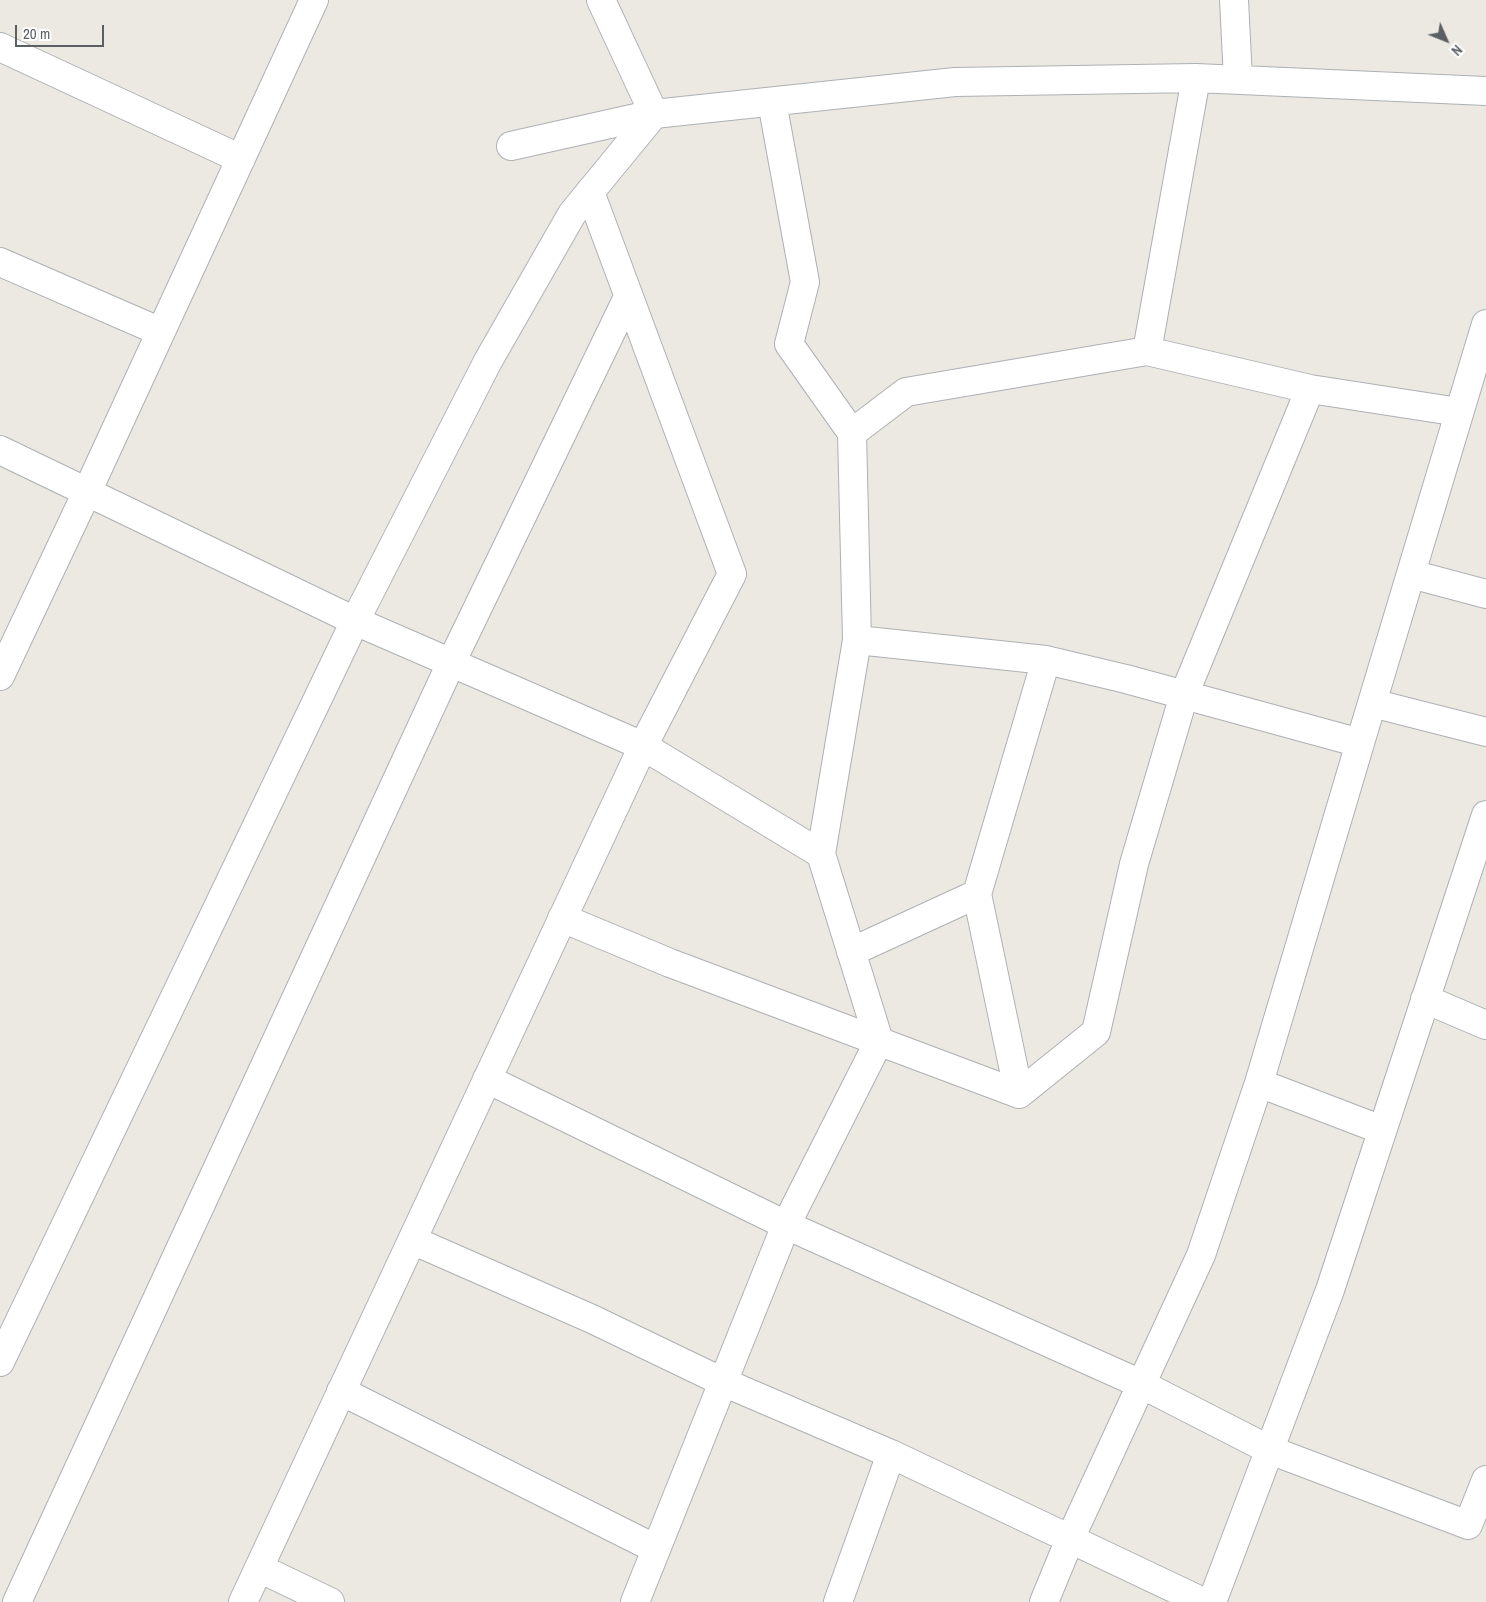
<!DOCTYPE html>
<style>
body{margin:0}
#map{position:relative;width:1486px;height:1602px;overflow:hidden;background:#ece8e2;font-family:"Archivo Narrow",sans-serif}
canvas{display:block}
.north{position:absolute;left:1421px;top:15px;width:50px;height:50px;-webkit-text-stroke:4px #fff;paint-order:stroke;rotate:134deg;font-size:14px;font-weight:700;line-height:20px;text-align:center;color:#5a5f62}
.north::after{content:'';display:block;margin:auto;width:18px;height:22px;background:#5a5f62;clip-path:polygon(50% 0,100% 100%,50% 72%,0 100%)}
.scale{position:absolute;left:15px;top:25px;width:89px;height:22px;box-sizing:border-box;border:2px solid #5a5f62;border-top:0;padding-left:6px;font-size:15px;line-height:18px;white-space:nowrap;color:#5a5f62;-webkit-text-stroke:4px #fff;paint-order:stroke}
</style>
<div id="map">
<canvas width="1486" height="1602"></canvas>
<div class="north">N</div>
<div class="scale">20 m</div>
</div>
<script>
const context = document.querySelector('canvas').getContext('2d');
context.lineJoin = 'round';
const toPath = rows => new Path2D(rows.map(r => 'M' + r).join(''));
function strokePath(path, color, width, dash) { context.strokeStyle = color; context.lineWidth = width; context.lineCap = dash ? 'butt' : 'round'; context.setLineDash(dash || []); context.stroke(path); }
const street = toPath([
 [1234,0,1238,79],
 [0,47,241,159],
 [772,102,805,282,789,344,852,433],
 [511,146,654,114,955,82,1196,78,1486,91],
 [0,262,161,332],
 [1147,351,1310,389],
 [0,450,355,621,643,746,821,854,879,1041,786,1225,635,1602],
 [1411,574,1486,594],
 [857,640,852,433,906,392,1147,351,1196,78],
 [0,676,87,492,314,0],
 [1372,703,1486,324],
 [821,854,857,640,1046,660,1126,679,1360,743,1372,703,1486,732],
 [977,894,1019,1094],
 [562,918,670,963,1019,1094,1096,1032,1134,864,1184,695,1310,389,1459,412],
 [851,952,977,894,1046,660],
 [1425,999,1486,1025],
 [487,1079,786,1225,1141,1384,1270,1450,1468,1525,1486,1480],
 [1259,1083,1382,1130],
 [412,1240,592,1319,723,1382,891,1454,1203,1602],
 [341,1391,656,1549],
 [259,1568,330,1602],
 [17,1602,451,663,628,297],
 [243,1602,643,746,732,574,590,192],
 [838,1602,891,1454],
 [1044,1602,1070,1539,1201,1255,1259,1083,1360,743],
 [1212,1602,1330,1290,1486,815]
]);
const secondary = toPath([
 [0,1362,355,621,488,361,572,214,654,114,601,0]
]);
strokePath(street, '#adb1b4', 30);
strokePath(secondary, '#aeb3b6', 30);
strokePath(street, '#fff', 28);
strokePath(secondary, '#fff', 28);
</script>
